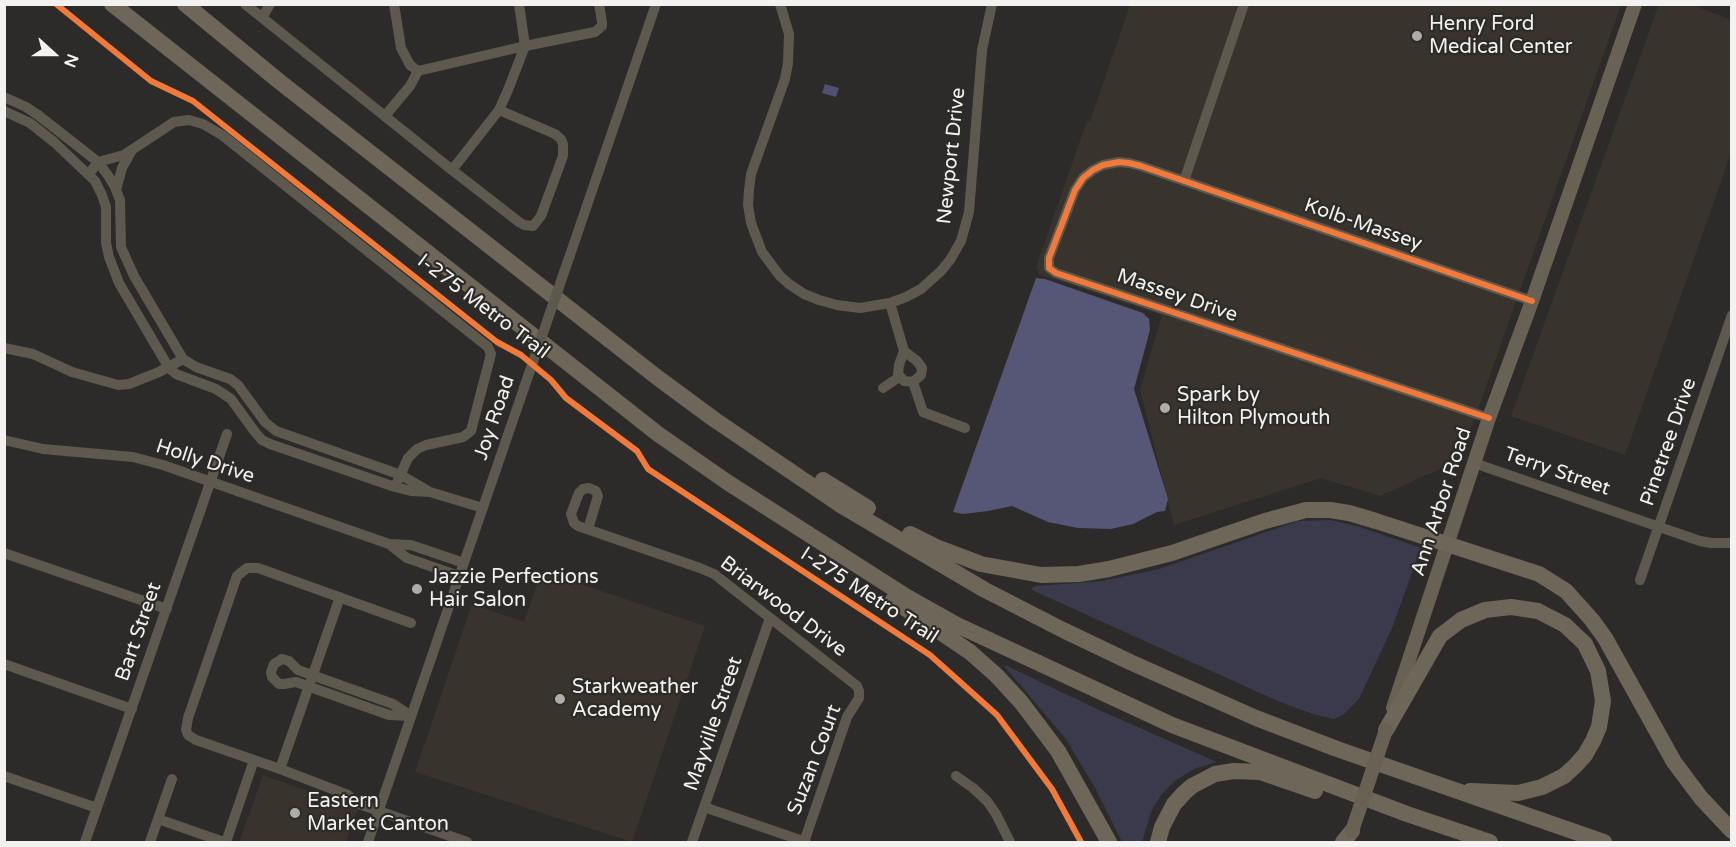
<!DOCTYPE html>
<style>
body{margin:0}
#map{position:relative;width:1736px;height:847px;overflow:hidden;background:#2c2b29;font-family:"Varela Round",sans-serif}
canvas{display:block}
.frame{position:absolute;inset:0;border:6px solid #f3f2f0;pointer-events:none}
.north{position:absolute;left:24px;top:24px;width:60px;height:60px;-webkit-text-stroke:4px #2d2b28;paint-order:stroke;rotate:111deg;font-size:16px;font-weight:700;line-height:24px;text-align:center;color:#f3f2f0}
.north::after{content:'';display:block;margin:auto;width:21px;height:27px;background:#f3f2f0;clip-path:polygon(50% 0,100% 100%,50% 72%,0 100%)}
</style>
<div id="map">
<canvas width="1736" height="847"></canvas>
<div class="frame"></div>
<div class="north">N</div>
</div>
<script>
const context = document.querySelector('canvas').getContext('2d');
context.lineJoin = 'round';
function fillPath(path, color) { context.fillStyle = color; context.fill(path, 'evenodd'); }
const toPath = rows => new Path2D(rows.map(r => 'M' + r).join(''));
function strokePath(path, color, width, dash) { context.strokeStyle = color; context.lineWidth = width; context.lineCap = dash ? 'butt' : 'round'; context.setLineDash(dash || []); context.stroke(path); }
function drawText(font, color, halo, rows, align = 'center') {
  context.font = font + ' "Varela Round",sans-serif'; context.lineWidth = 4.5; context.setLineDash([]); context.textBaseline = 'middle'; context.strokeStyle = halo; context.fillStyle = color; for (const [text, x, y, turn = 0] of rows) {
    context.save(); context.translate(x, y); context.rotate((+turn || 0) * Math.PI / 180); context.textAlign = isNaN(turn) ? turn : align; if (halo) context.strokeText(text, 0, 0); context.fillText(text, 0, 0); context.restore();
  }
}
fillPath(toPath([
 [1659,4,1693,5,1731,20,1731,153,1625,455,1511,416],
 [1130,5,1621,5,1460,460,1380,496,1321,478,1174,525,1140,389,1162,315,1039,274,1036,267,1087,121,1090,121],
 [542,571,705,626,632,842,415,772,472,604,524,622],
 [263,775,358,809,346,842,239,842]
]), '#38332c');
fillPath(toPath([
 [1330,520,1360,527,1421,548,1392,628,1359,699,1343,715,1334,719,1313,714,1280,702,1034,591,1031,588,1036,586,1102,581,1159,569,1298,521],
 [1004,666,1007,666,1099,710,1217,762,1194,769,1176,780,1162,794,1152,809,1142,842,1122,842,1095,788,1066,739]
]), '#3a3a4c');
fillPath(toPath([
 [1036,278,1045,279,1143,313,1149,319,1150,330,1134,389,1168,499,1165,511,1157,512,1133,524,1111,529,1078,528,1048,522,1012,506,988,511,963,514,953,512]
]), '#565676');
fillPath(toPath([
 [825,84,839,88,836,97,822,93]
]), '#505071');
strokePath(toPath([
 [245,4,452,170,519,222,524,225,533,226,541,216,563,156,563,144,561,139,555,134,499,110],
 [394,4,401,48,410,65,418,71],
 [780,4,789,34,788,63,785,79,751,174,749,190,748,205,751,223,762,252,780,276,789,284,804,294,819,300,837,305,860,308,890,303,906,297,921,289,941,271,950,260,961,241,969,212,982,50,992,4],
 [262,18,270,4],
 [4,97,26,107,38,115,98,162,107,174,114,185,120,200,121,247,134,276,183,359,196,367,230,379,238,385,265,422,276,431,401,475,430,492],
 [4,111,30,123,54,142,95,181,102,195,106,207,106,243,109,257,119,283,169,368,176,374,216,389,231,399,255,432,262,440,270,444,395,487,411,491,430,492,483,508],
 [385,116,410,86,418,71,525,46,595,32,602,26,602,22,599,4],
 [452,170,499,110,508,90,525,46,519,4],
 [89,174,98,162,124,155,174,122,189,120,203,124,222,135,488,347,491,354,471,431,463,437,426,445,417,449,408,458,395,487],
 [1184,181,1244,4],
 [116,190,122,168,132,150],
 [570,255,656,4],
 [890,303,904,351],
 [4,348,33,354,72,372,118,385,129,384,159,372,183,359],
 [904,351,917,361,922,368,921,375,913,382,904,381,898,374,899,365,904,351],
 [913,382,923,412,965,428],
 [883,388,899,377],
 [1489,418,1056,273,1049,268,1049,258,1075,190,1083,178,1093,170,1103,165,1119,162,1129,163,1141,166,1532,301],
 [4,440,43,449,133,457,163,465,389,544,407,558,459,576],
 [1474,463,1700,541,1711,543,1732,543],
 [588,529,598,496,596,491,589,488,583,489,579,493,571,514,574,523,578,526,700,568,714,574,857,686,859,691,859,698,847,717,804,842],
 [389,544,411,545,464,563],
 [4,553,167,609],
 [1640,580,1732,315],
 [411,623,258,568,247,568,237,576,188,718,186,730,188,735,196,740,280,769,348,795,359,804,467,842],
 [282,659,289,661,298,670,393,704,411,716,389,715,296,682,284,684,279,684,272,677,271,672,274,664,282,659],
 [4,664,132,709],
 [280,769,340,597],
 [4,776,97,808],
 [956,776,973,788,987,801,996,814,1010,842],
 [704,807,806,842],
 [158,819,224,842],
 [85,842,227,434],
 [150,842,172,779],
 [226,842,254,760],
 [368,842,524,388],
 [692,842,770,618]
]), '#5e594f', 10);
strokePath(toPath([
 [1393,708,1489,418,1532,301,1635,4]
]), '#686154', 14);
strokePath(toPath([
 [112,4,658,434,727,482,907,597,957,625,1172,725,1407,814,1490,842],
 [185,4,280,82,658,378,715,420,839,504,905,543,985,590,1063,630,1130,662,1256,718,1337,749,1604,842],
 [823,480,868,508],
 [910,534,936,547,981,564,1041,575,1079,574,1109,569,1172,553,1265,521,1306,510,1330,510,1349,513,1376,521,1539,574,1566,591,1592,620,1605,638,1674,762,1701,798,1732,831],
 [893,600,970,652,996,675,1021,702,1058,751,1109,842],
 [1386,730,1440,636,1461,620,1485,610,1511,607,1538,611,1565,625,1585,644,1598,671,1603,701,1599,727,1593,741,1585,755,1575,766,1564,776,1542,787,1518,793,1470,791],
 [1158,842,1162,827,1174,804,1184,793,1192,786,1215,774,1234,771,1260,772,1315,791],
 [1343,842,1352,831]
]), '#6e6759', 16);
strokePath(toPath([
 [524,388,570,255]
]), '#5e594f', 10);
strokePath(toPath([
 [1352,831,1386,730]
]), '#686154', 14);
strokePath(toPath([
 [56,4,151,81,193,101,497,342,521,355,551,380,566,398,637,451,648,469,930,655,997,715,1052,789,1081,842],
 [1489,418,1056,273,1049,268,1049,258,1075,190,1083,178,1093,170,1103,165,1119,162,1129,163,1141,166,1532,301]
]), '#f17a3a', 6);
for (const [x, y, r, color] of [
 [1417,36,6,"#adacaa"],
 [1165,408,6,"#adacaa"],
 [417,589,6,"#adacaa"],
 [560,699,6,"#adacaa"],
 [295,813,6,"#adacaa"]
]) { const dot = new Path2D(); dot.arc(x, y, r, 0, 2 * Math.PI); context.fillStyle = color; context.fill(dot); strokePath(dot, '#2d2b28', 2); }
drawText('20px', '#f3f2f0', '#2d2b28', [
 ["Henry Ford",1429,25],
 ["Medical Center",1429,48],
 ["Spark by",1177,396],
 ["Hilton Plymouth",1177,419],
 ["Jazzie Perfections",429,578],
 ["Hair Salon",429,601],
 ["Starkweather",572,688],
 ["Academy",572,711],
 ["Eastern",307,802],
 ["Market Canton",307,825]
], 'left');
drawText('20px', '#f3f2f0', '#2d2b28', [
 ["Newport Drive",952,156,-84],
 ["Kolb-Massey",1363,225,19],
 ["Massey Drive",1177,296,19],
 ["I-275 Metro Trail",483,307,37],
 ["Joy Road",495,418,-71],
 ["Pinetree Drive",1669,442,-71],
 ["Holly Drive",205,462,18],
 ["Terry Street",1557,472,19],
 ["Ann Arbor Road",1442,502,-72],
 ["I-275 Metro Trail",869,596,33],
 ["Briarwood Drive",783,607,37],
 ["Bart Street",139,632,-71],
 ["Mayville Street",714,724,-71],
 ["Suzan Court",815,760,-69]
]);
</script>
